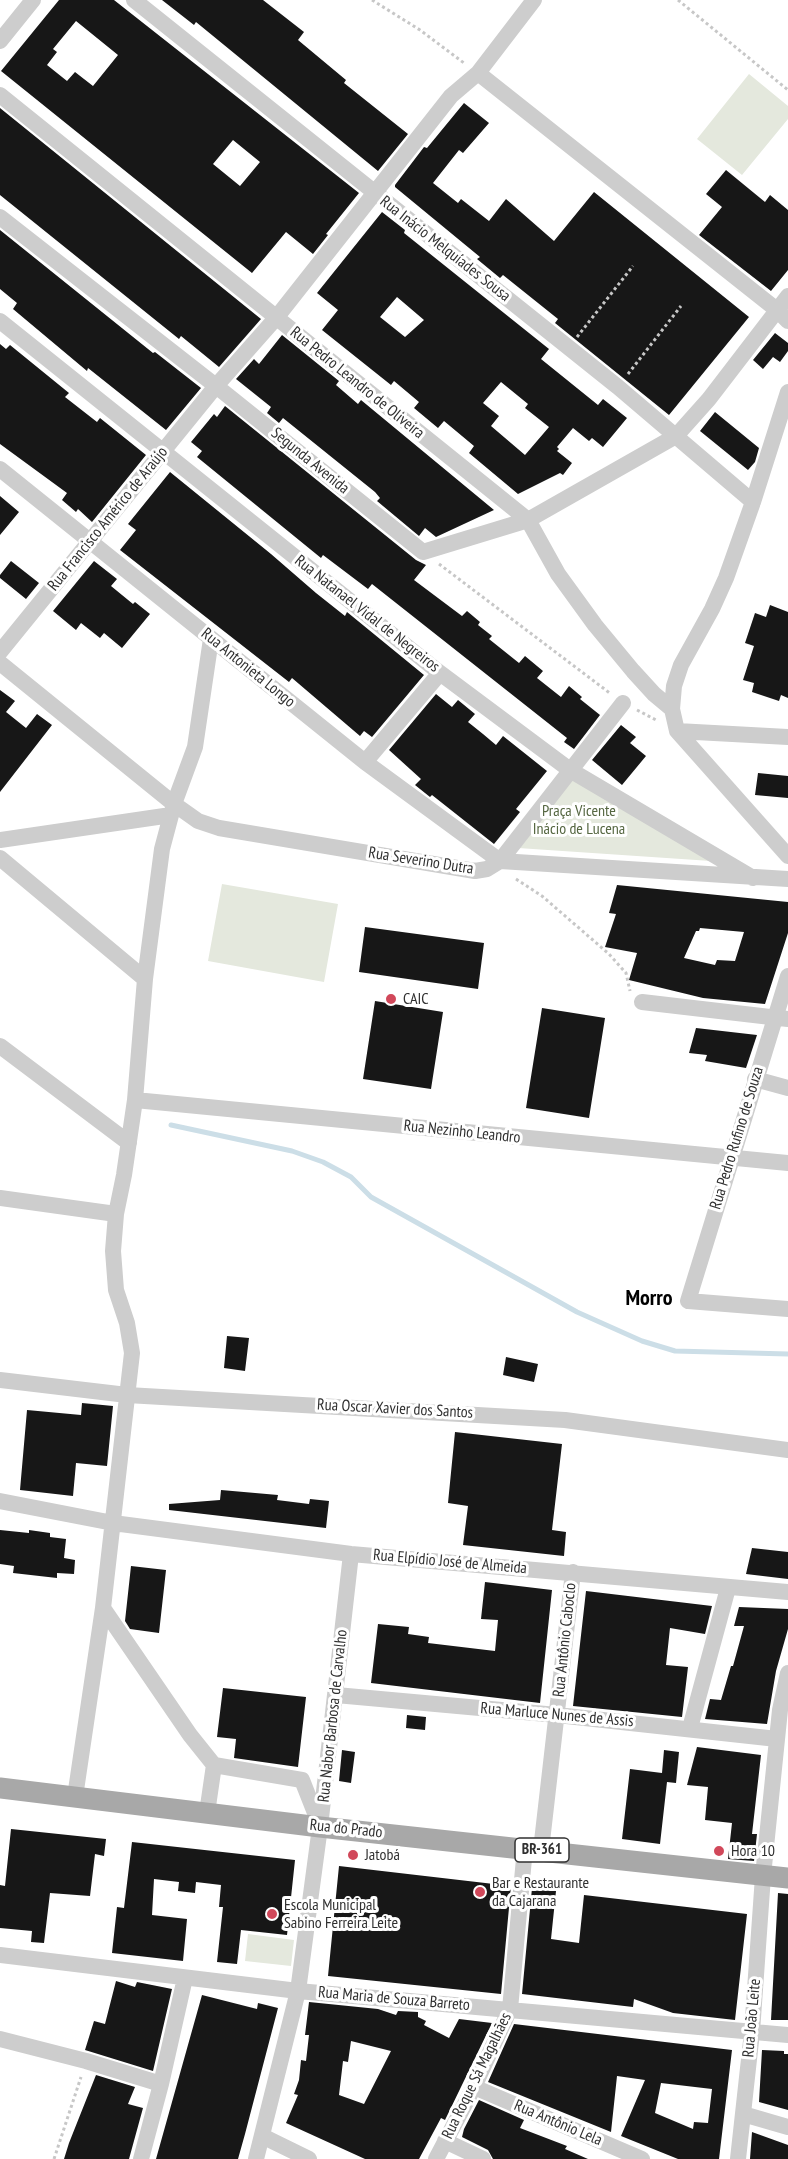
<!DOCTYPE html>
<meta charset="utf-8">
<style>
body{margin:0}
canvas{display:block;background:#fff}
</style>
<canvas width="788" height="2159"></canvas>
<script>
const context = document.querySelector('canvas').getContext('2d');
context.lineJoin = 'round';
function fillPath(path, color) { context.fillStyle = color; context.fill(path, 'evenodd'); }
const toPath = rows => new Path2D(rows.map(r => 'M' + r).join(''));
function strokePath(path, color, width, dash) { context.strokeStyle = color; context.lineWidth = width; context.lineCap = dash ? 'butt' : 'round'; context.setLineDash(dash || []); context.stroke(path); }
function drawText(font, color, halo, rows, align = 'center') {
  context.font = font + ' "PT Sans Narrow",sans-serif'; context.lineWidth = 6; context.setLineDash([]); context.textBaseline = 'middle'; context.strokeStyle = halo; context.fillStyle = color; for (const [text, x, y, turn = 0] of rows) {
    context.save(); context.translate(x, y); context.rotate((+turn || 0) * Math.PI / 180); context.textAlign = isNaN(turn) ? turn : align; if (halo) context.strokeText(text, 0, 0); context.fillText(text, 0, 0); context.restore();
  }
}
fillPath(toPath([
 [749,74,788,106,788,119,742,175,697,139],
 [571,778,711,861,518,848],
 [222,884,338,904,324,982,208,961],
 [248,1934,294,1940,291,1966,245,1961]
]), '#e4e8dd');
strokePath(toPath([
 [171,1125,292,1151,323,1162,351,1177,371,1197,577,1312,642,1341,675,1351,788,1354]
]), '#ccdee7', 5);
fillPath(toPath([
 [59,0,114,0,359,193,326,234,328,235,313,254,286,232,252,273,1,71],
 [76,21,118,55,93,86,75,72,67,81,47,65,57,52,53,49],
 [233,140,260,162,240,186,213,164],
 [162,0,263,0,304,32,298,40,346,80,344,83,408,134,378,171,196,22,194,25],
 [464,103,489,123,463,153,459,150,433,183,458,203,461,199,489,221,506,199,554,241,594,192,749,317,669,415,555,323,558,319,503,275,500,278,477,259,480,257,395,187,395,185,424,147,427,148],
 [0,108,261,319,219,367,181,336,179,339,0,195],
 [726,170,765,202,770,195,788,210,788,270,771,291,699,235,722,207,706,194],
 [382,212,405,230,404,233,549,349,541,359,598,405,603,399,627,418,603,447,592,438,589,441,573,428,557,447,559,449,557,451,572,463,563,475,560,473,518,494,469,453,474,446,444,421,438,428,414,408,419,402,394,381,391,385,322,330,338,310,317,293],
 [397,297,424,320,405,337,380,317],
 [501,382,528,404,525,408,549,427,525,455,491,426,499,416,483,403],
 [0,230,153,353,155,352,201,388,166,430,88,368,87,371,13,309,17,303,0,289],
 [775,333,788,343,788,351,780,362,773,357,763,369,753,360],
 [282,335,339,381,336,385,358,404,361,400,494,510,436,537,425,528,419,536,377,501,380,498,375,492,283,418,279,423,267,413,271,407,236,379,254,359,259,364],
 [0,344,6,349,10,345,69,393,65,397,97,422,100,418,146,455,92,522,78,509,76,512,62,500,67,493,0,444],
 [225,406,416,560,426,565,414,580,462,616,467,611,480,622,478,625,492,636,489,639,519,663,525,656,543,671,537,678,561,697,569,686,582,697,580,699,600,715,574,749,564,742,567,738,372,584,368,589,323,555,321,558,197,457,202,451,191,442,214,414,217,417],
 [715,412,759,448,755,462,748,470,700,431],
 [170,472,271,554,316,593,345,616,347,612,424,675,372,737,364,731,360,736,292,678,289,682,120,550,136,530,128,524],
 [0,496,19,512,0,535],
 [11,561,39,583,26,599,0,578,0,575],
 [94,561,117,579,111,586,133,604,135,602,150,614,122,648,104,633,100,638,81,623,76,630,53,611],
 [770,605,788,612,788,698,781,695,779,701,752,692,754,683,743,680,754,646,745,643,755,613,766,617],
 [0,690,15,701,6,712,26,728,37,714,52,725,0,792],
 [436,694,452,707,458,700,475,714,468,722,483,734,496,745,503,736,547,771,516,809,520,812,494,844,432,795,430,797,415,785,421,779,389,750],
 [621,725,636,737,630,743,646,756,622,785,592,760],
 [758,773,788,776,788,798,755,795],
 [617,885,788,902,788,933,765,1004,703,998,629,980,637,953,605,947,616,914,609,913],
 [700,928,744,932,735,961,717,960,715,965,684,958,696,931,699,931],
 [365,927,484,943,478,989,359,972],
 [375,1001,443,1012,431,1089,363,1079],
 [542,1008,605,1018,589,1118,526,1108],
 [696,1028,757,1035,746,1068,705,1061,707,1055,689,1053],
 [227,1336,249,1338,245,1371,224,1368],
 [506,1357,538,1364,534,1382,503,1375],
 [82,1403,113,1406,107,1466,76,1463,73,1496,20,1490,27,1410,81,1415],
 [455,1432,562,1444,552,1530,566,1532,564,1556,463,1545,468,1506,448,1503],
 [221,1490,278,1495,277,1500,309,1504,310,1499,329,1501,326,1528,169,1510,169,1504,220,1500],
 [0,1530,29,1533,29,1530,50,1533,50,1537,66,1539,64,1558,75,1560,74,1574,57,1573,57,1578,13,1573,14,1566,0,1564],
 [752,1548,788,1552,788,1579,746,1574],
 [131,1566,166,1570,159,1633,130,1629,125,1621],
 [485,1582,552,1590,540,1703,371,1683,378,1624,409,1627,408,1634,429,1637,428,1643,495,1651,498,1620,481,1619],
 [586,1591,712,1606,705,1634,670,1628,666,1665,688,1667,682,1717,573,1706],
 [739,1607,788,1609,788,1629,776,1671,767,1724,705,1719,710,1699,721,1700,731,1666,733,1666,744,1626,734,1626],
 [223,1688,306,1697,298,1767,234,1758,236,1739,217,1737],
 [407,1715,426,1717,425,1730,406,1728],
 [697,1747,761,1755,752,1834,757,1834,754,1861,728,1859,732,1823,705,1820,708,1787,687,1785],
 [342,1750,355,1752,351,1783,339,1781],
 [664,1750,679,1752,676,1783,667,1782,660,1844,622,1839,630,1769,662,1773],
 [11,1829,106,1839,104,1856,95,1854,90,1896,50,1893,44,1943,31,1942,32,1931,0,1928,0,1885,5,1886],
 [132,1842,295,1860,287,1935,241,1930,237,1964,217,1962,223,1907,219,1907,221,1885,196,1882,195,1893,178,1891,179,1882,154,1879,152,1915,187,1919,183,1961,112,1953,117,1907,124,1908],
 [339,1866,511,1886,501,1994,328,1976],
 [532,1888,556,1891,551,1939,579,1943,584,1895,747,1914,735,2020,673,2013,634,1999,633,2007,522,1994],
 [778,1893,788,1894,788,2020,771,2020],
 [116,1981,135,1987,137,1982,172,1989,153,2071,85,2050,94,2021,105,2024],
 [202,1995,257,2009,258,2003,278,2008,245,2134,238,2159,156,2159],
 [309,2002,378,2009,396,2015,398,2011,418,2012,418,2017,426,2021,424,2025,449,2038,459,2019,492,2023,445,2120,441,2118,419,2159,365,2159,286,2123,298,2095,294,2094,299,2080,301,2060,306,2061,309,2035,305,2035],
 [351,2041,391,2051,364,2104,339,2095,343,2061,348,2062],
 [514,2024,732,2050,719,2159,678,2159,621,2136,645,2080,617,2076,611,2132,488,2082],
 [661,2083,712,2089,708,2123,694,2122,693,2129,655,2113],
 [762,2050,784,2051,784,2054,788,2054,788,2110,759,2102],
 [96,2075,135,2087,128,2104,143,2108,129,2159,64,2159,69,2143],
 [479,2100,524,2120,520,2128,567,2146,565,2149,588,2159,493,2159,488,2150,462,2137,464,2129],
 [752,2132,788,2145,788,2159,750,2159]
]), '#171717');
strokePath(toPath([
 [372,0,420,30,464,63],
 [678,0,788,90],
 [577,337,633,266],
 [628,374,681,306],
 [439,564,611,694],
 [637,710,658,721],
 [516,879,542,896,609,954,626,973,630,991],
 [54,2159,81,2077]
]), '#c7c7c7', 3, [3, 3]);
strokePath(toPath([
 [134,0,618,387,753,502],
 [0,41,33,0],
 [478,73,777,310,788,321],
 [0,95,528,520,558,574,595,625,633,671,654,694,672,709],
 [0,217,216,386,423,552,528,520,676,436,709,399,788,296],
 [0,321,440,673,570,770,753,878],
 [788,392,753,502,726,578,712,609,681,665,674,686,672,709,677,731,788,856],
 [0,469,365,762,500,861,788,879],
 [0,652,216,386,276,318,451,96,478,73,534,0],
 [0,663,174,804,198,821,219,828,475,871,487,869,500,861,623,703],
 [677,731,788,737],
 [365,762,440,673],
 [0,840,171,815],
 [0,858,145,979],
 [788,976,688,1301,788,1309],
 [642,1002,788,1019],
 [0,1046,129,1143],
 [755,1079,788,1088],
 [135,1100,788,1163],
 [0,1198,116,1214],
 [0,1380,127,1395,565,1420,788,1450],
 [0,1501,113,1523,351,1554,788,1592],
 [103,1608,190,1735,214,1765,302,1780,319,1823],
 [336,1695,557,1715,777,1739],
 [690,1728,728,1588],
 [75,1797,103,1608,132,1353,127,1323,116,1290,113,1251,116,1214,124,1175,135,1100,145,979,162,849,174,804,195,747,211,639],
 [207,1813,214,1765],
 [541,1850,573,1572],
 [0,1955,298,1991,788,2035],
 [0,2039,86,2061,161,2084],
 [474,2087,642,2159],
 [743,2114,788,2127],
 [262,2136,309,2159],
 [445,2141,483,2159],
 [141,2159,161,2084,185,1978],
 [256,2159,298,1991,320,1827,351,1554],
 [436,2159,474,2087,510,2009,525,1848],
 [738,2159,752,2032,763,1876,780,1710,788,1673]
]), '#cdcdcd', 16);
strokePath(toPath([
 [0,1788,320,1827,788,1878]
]), '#a8a8a8', 21);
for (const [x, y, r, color] of [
 [391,999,6,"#d1485a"],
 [719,1851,6,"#d1485a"],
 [353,1855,6,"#d1485a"],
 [480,1892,6,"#d1485a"],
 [272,1914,6,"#d1485a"]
]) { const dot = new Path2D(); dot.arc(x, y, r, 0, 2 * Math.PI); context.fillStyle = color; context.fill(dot); strokePath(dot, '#fff', 2); }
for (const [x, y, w] of [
 [542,1850,54]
]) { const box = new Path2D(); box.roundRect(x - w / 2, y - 12, w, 24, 4.5); context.fillStyle = '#fff'; context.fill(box); strokePath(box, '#303030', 1.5); }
drawText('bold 15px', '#303030', null, [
 ["BR-361",542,1850]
]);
drawText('16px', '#303030', '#fff', [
 ["Rua Inácio Melquíades Sousa",445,249,38],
 ["Rua Pedro Leandro de Oliveira",357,383,39],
 ["Segunda Avenida",310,461,39],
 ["Rua Francisco Américo de Araújo",108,519,-51],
 ["Rua Natanael Vidal de Negreiros",367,614,38],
 ["Rua Antonieta Longo",248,668,39],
 ["Rua Severino Dutra",421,861,9],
 ["Rua Nezinho Leandro",462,1132,6],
 ["Rua Pedro Rufino de Souza",737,1138,-73],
 ["Rua Oscar Xavier dos Santos",395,1409,3],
 ["Rua Elpídio José de Almeida",450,1562,5],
 ["Rua Antônio Caboclo",565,1640,-84],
 ["Rua Marluce Nunes de Assis",557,1715,5],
 ["Rua Nabor Barbosa de Carvalho",333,1716,-84],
 ["Rua do Prado",346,1829,6],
 ["Rua Maria de Souza Barreto",394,1999,5],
 ["Rua João Leite",752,2018,-85],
 ["Rua Roque Sá Magalhães",477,2076,-64],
 ["Rua Antônio Lela",558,2123,23]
]);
drawText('16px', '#566742', '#fff', [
 ["Praça Vicente",579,811],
 ["Inácio de Lucena",579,829]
]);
drawText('16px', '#303030', '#fff', [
 ["CAIC",403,999],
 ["Hora 10",731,1851],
 ["Jatobá",365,1855],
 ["Bar e Restaurante",492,1883],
 ["da Cajarana",492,1901],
 ["Escola Municipal",284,1905],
 ["Sabino Ferreira Leite",284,1923]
], 'left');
drawText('bold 22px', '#000', '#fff', [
 ["Morro",649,1299]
]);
</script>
